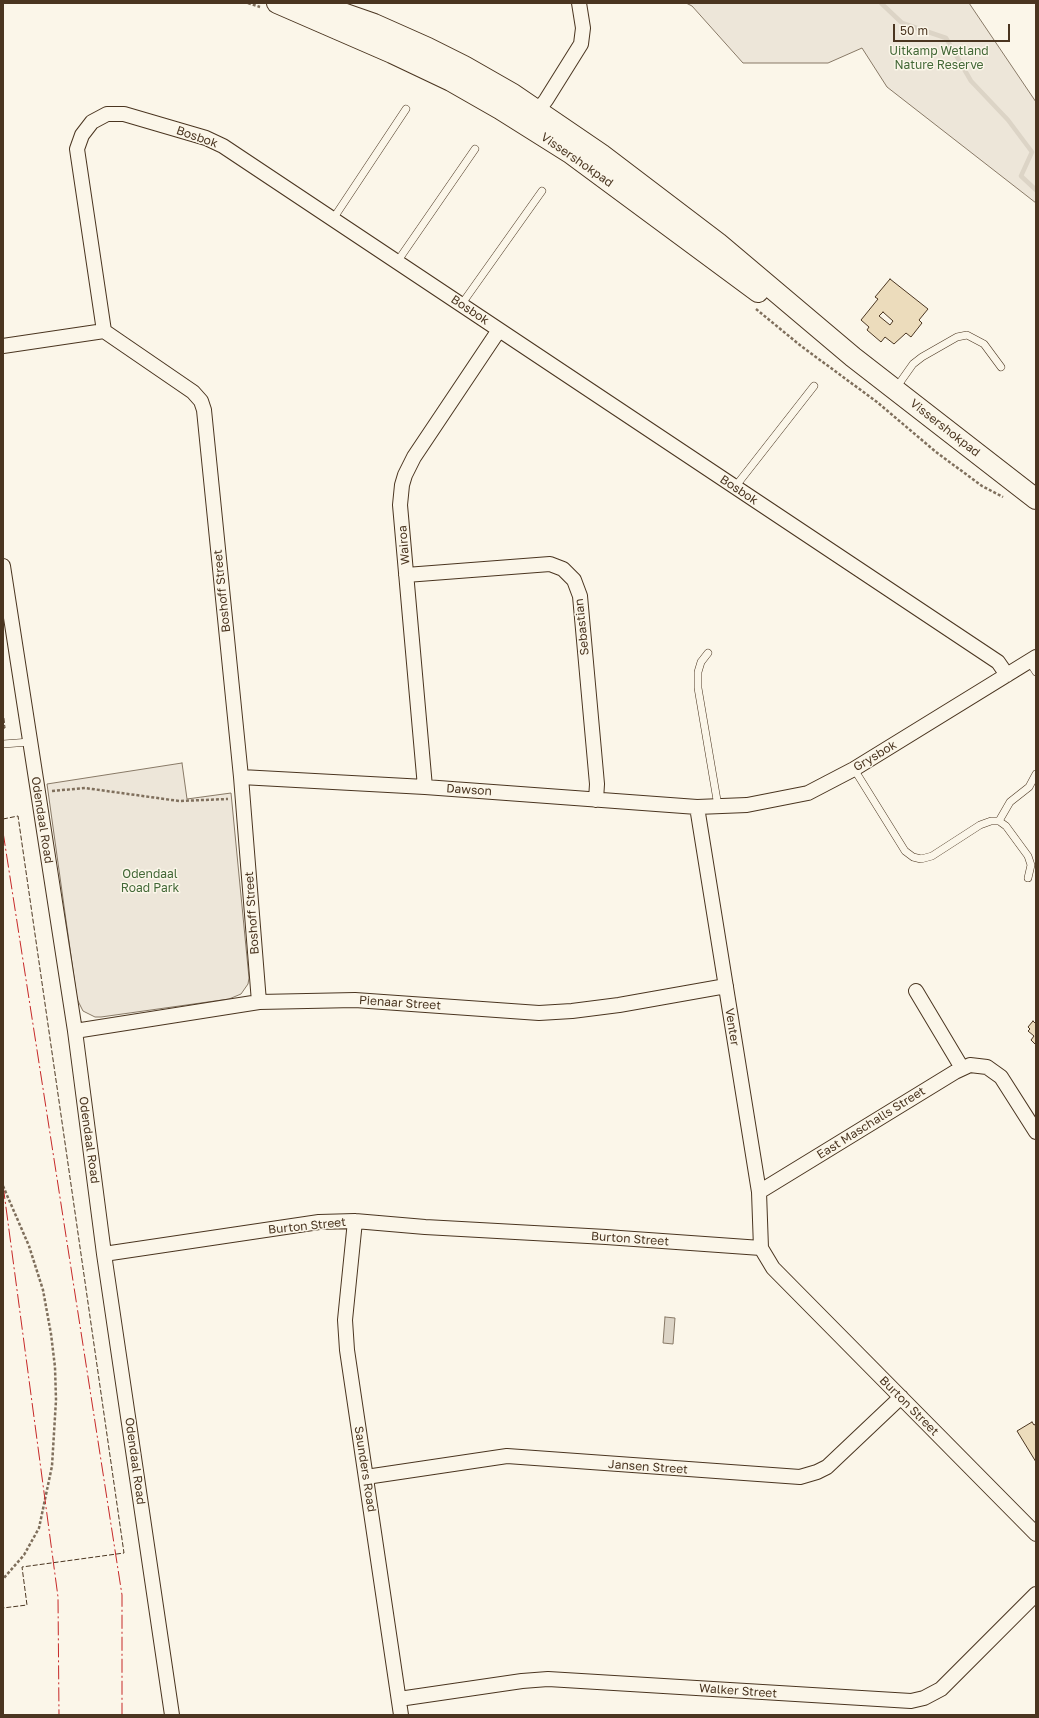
<!DOCTYPE html>
<style>
body{margin:0}
#map{position:relative;width:1039px;height:1718px;overflow:hidden;background:#fbf6e9;font-family:"Golos Text",sans-serif}
canvas{display:block}
.frame{position:absolute;inset:0;border:4px solid #4a3520;pointer-events:none}
.scale{position:absolute;left:893px;top:24px;width:117px;height:18px;box-sizing:border-box;border:2px solid #4a3520;border-top:0;padding-left:5px;font-size:12px;line-height:14px;white-space:nowrap;color:#4a3520;-webkit-text-stroke:3px #fbf6e9;paint-order:stroke}
</style>
<div id="map">
<canvas width="1039" height="1718"></canvas>
<div class="frame"></div>
<div class="scale">50 m</div>
</div>
<script>
const context = document.querySelector('canvas').getContext('2d');
context.lineJoin = 'round';
function fillPath(path, color) { context.fillStyle = color; context.fill(path, 'evenodd'); }
const toPath = rows => new Path2D(rows.map(r => 'M' + r).join(''));
function strokePath(path, color, width, dash) { context.strokeStyle = color; context.lineWidth = width; context.lineCap = dash ? 'butt' : 'round'; context.setLineDash(dash || []); context.stroke(path); }
function drawText(font, color, halo, rows, align = 'center') {
  context.font = font + ' "Golos Text",sans-serif'; context.lineWidth = 3; context.setLineDash([]); context.textBaseline = 'middle'; context.strokeStyle = halo; context.fillStyle = color; for (const [text, x, y, turn = 0] of rows) {
    context.save(); context.translate(x, y); context.rotate((+turn || 0) * Math.PI / 180); context.textAlign = isNaN(turn) ? turn : align; if (halo) context.strokeText(text, 0, 0); context.fillText(text, 0, 0); context.restore();
  }
}
const green = toPath([
 [686,3,969,3,1036,102,1036,203,887,87,862,48,828,63,743,63,692,6,686,3],
 [182,763,187,799,231,793,249,978,248,984,241,994,229,999,101,1017,95,1017,83,1011,77,999,47,784,182,763]
]);
fillPath(green, '#ede6d9');
strokePath(green, '#887966', 1);
const water = toPath([
 [665,1317,675,1318,673,1344,663,1343,665,1317]
]);
fillPath(water, '#dcd4c6');
strokePath(water, '#887966', 1);
strokePath(toPath([
 [881,3,902,23,946,38,971,81,1008,120,1032,152,1021,176,1036,190]
]), '#dcd4c6', 4.5);
const building = toPath([
 [890,279,928,309,919,320,922,323,911,337,906,333,894,344,885,337,881,342,867,330,869,327,861,320,878,299,875,297,890,279],
 [883,312,893,321,890,325,879,316,883,312],
 [1033,1021,1035,1023,1036,1021,1036,1045,1031,1040,1034,1036,1028,1031,1030,1029,1028,1027,1033,1021],
 [1032,1422,1034,1425,1036,1424,1036,1462,1017,1431,1032,1422]
]);
fillPath(building, '#ecdcbc');
strokePath(building, '#4a3520', 1);
const lane = toPath([
 [333,219,406,109],
 [397,262,475,149],
 [461,305,542,191],
 [896,388,913,364,922,357,957,337,967,335,984,344,1001,367],
 [735,487,814,386],
 [708,653,701,662,698,672,698,688,718,806],
 [1029,661,1036,672],
 [3,744,30,742],
 [854,769,905,851,913,857,921,859,932,856,980,825,991,821,999,821,1006,826,1028,856,1031,865,1028,878],
 [999,821,1010,802,1029,787,1036,774]
]);
const street = toPath([
 [533,117,546,100,581,44,583,28,579,3],
 [104,331,77,149,82,135,92,122,107,114,124,114,206,138,223,146,998,662,1007,675],
 [3,346,104,331,193,392,201,401,204,410,241,777,259,1002],
 [3,566,75,1031,104,1254,172,1715],
 [406,575,550,564,563,569,574,580,580,596,597,784,596,800],
 [241,777,425,787,697,807,747,805,808,793,854,769,1036,657],
 [425,787,400,505,402,485,405,475,414,457,499,330],
 [697,807,759,1192,761,1248],
 [916,991,962,1068],
 [75,1031,259,1002,355,1000,539,1013,572,1011,619,1005,726,986],
 [759,1192,955,1072,970,1065,987,1067,1001,1077,1036,1132],
 [355,1221,345,1320,347,1350,401,1715],
 [104,1254,319,1222,355,1221,425,1227,606,1237,761,1248,773,1268,1036,1534],
 [366,1477,507,1456,800,1477,817,1472,827,1467,901,1397],
 [399,1699,522,1681,548,1679,911,1701,924,1698,941,1689,1036,1594]
]);
const secondary = toPath([
 [277,3,392,53,451,81,500,109,570,153,758,292],
 [314,3,374,24,428,48,464,66,513,94,601,154,718,243,853,357,1036,499]
]);
strokePath(lane, '#4a3520', 8);
strokePath(street, '#4a3520', 16);
strokePath(secondary, '#4a3520', 22);
strokePath(toPath([
 [248,3,260,7],
 [756,309,801,346,877,402,936,452,982,486,1003,497],
 [52,791,85,788,179,801,228,799],
 [3,1186,29,1246,43,1290,51,1334,55,1367,56,1400,52,1466,39,1528,24,1555,3,1579]
]), '#7f6f5c', 2.5, [3, 2]);
strokePath(lane, '#fbf6e9', 7);
strokePath(street, '#fbf6e9', 14);
strokePath(secondary, '#fbf6e9', 20);
strokePath(toPath([
 [3,711,5,728,3,728],
 [3,819,18,816,124,1553,22,1567,27,1605,3,1608]
]), '#4a3520', 1, [5, 2]);
strokePath(toPath([
 [3,832,122,1595,122,1715],
 [3,1185,58,1597,59,1715]
]), '#c62828', 1, [14, 3, 2, 3]);
drawText('12px', '#436837', '#fbf6e9', [
 ["Uitkamp Wetland",939,51],
 ["Nature Reserve",939,65],
 ["Odendaal",150,874],
 ["Road Park",150,888]
]);
drawText('12px', '#4a3520', '#fbf6e9', [
 ["Bosbok",197,137,19],
 ["Vissershokpad",577,160,35],
 ["Bosbok",470,310,34],
 ["Vissershokpad",945,428,38],
 ["Bosbok",739,490,34],
 ["Wairoa",404,545,-95],
 ["Boshoff Street",222,591,-96],
 ["Sebastian",582,627,-96],
 ["Grysbok",875,756,-31],
 ["Dawson",469,790,4],
 ["Odendaal Road",42,820,81],
 ["Boshoff Street",252,913,-94],
 ["Pienaar Street",400,1003,4],
 ["Venter",732,1027,81],
 ["East Maschalls Street",871,1123,-32],
 ["Odendaal Road",89,1140,82],
 ["Burton Street",307,1226,-6],
 ["Burton Street",630,1239,4],
 ["Burton Street",909,1406,45],
 ["Odendaal Road",135,1461,82],
 ["Jansen Street",648,1467,4],
 ["Saunders Road",365,1469,81],
 ["Walker Street",738,1691,4]
]);
</script>
